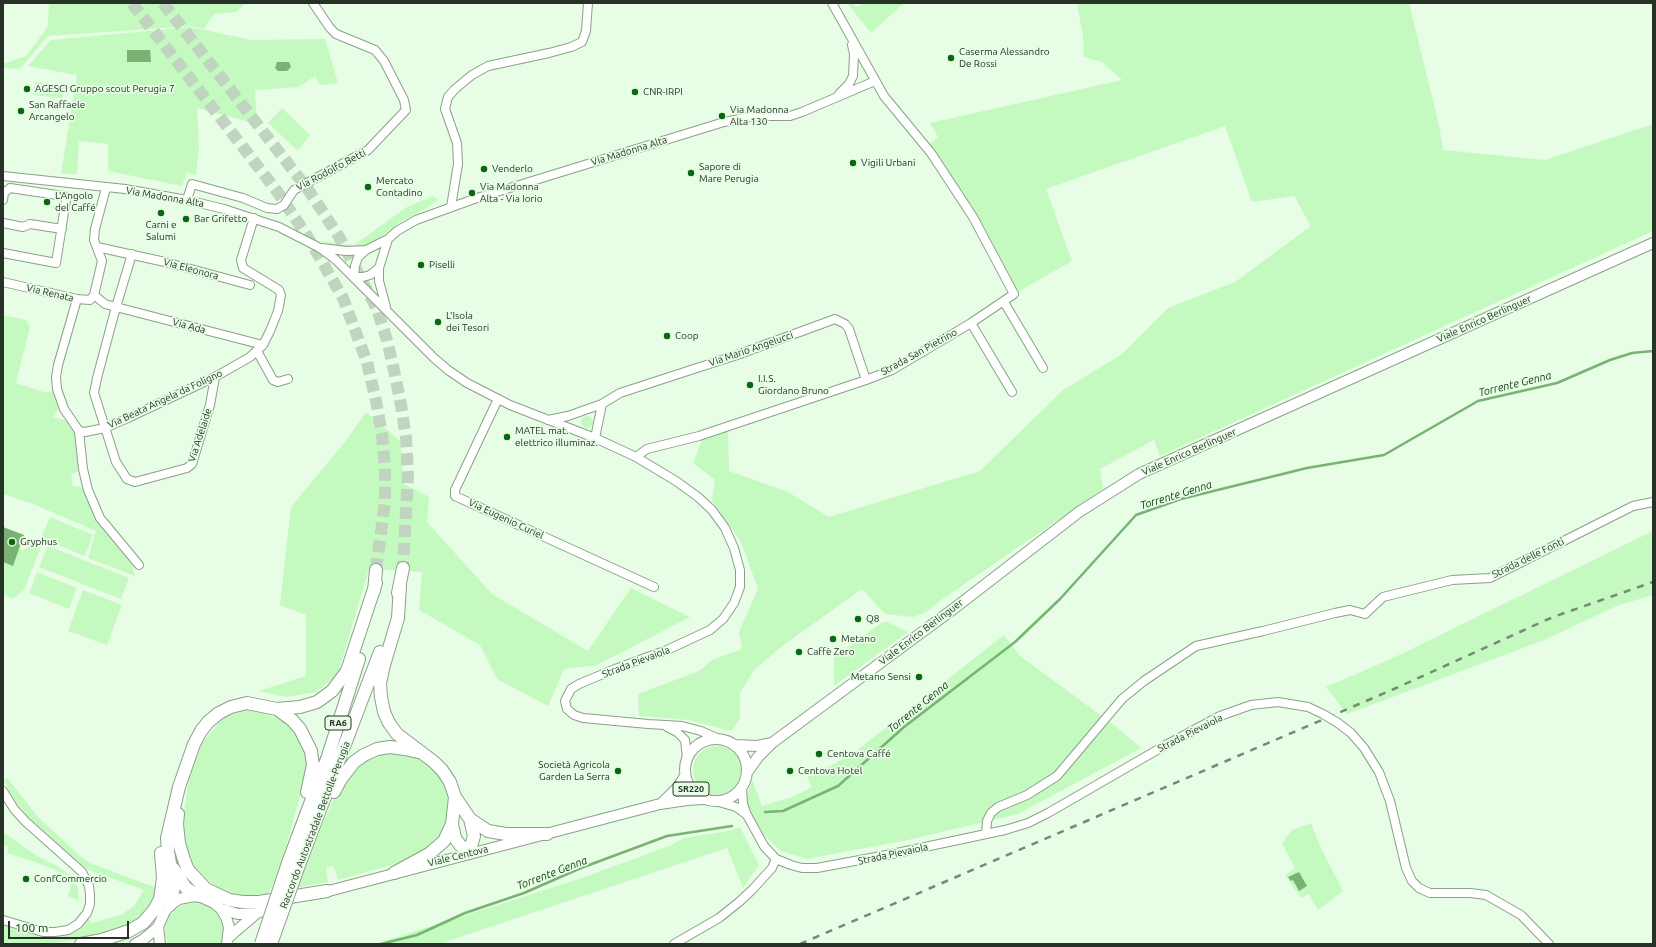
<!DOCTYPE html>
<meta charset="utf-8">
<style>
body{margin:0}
#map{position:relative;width:1656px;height:947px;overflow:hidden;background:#e7fde5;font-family:Ubuntu,sans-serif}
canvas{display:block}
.frame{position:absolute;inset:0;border:4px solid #283128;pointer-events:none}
.scale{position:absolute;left:8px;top:921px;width:121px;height:18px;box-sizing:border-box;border:2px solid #283128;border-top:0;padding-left:5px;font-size:12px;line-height:14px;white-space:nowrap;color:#283128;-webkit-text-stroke:3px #e7fde5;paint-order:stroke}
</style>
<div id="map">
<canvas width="1656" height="947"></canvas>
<div class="frame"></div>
<div class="scale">100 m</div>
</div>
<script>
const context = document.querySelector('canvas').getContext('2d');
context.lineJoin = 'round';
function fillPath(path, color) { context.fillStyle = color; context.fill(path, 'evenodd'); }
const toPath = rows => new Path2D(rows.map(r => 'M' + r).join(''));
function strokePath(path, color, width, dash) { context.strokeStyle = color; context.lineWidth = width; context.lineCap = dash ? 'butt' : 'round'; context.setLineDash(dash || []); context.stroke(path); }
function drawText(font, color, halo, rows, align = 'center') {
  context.font = font + ' Ubuntu,sans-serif'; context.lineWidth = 3.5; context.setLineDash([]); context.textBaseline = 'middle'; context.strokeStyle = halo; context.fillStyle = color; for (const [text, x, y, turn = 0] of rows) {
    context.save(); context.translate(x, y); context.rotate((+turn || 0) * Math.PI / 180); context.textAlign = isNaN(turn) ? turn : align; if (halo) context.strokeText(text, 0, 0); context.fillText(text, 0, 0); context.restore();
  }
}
fillPath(toPath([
 [49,3,246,3,236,12,214,14,204,29,191,26,48,36,20,69,3,68,3,64,26,56,45,31,48,25],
 [847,3,852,3,857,7,866,3,904,3,871,33],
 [1077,3,1409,3,1439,125,1443,150,1545,160,1653,124,1653,231,1160,456,1154,440,1100,469,1103,489,944,598,926,612,913,617,885,614,862,589,781,647,754,670,740,693,740,719,731,731,688,720,639,716,638,694,699,671,712,660,742,649,739,632,758,589,741,542,712,500,715,480,693,463,703,438,728,431,729,471,788,492,829,517,980,471,1062,391,1122,354,1168,308,1235,282,1311,226,1294,196,1252,202,1225,126,1046,189,1072,261,1014,294,937,162,930,143,938,137,930,123,1122,80,1102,62,1084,57,1083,36],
 [190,27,252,40,325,39,338,83,320,85,315,76,299,87,255,90,257,124,197,108,199,146,196,175,187,172,182,186,108,171,108,144,79,141,77,174,61,174,77,75,28,66,51,40],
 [35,82,64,85,62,98,33,95],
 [282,108,310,135,298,151,268,123],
 [433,196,438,200,427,208,402,221,370,244,360,248,341,248,320,241,354,245,407,207],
 [3,315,26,320,30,327,16,383,44,392,53,392,60,405,53,417,67,421,75,432,78,471,71,475,73,486,82,487,99,523,132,563,135,576,88,558,96,531,33,504,3,494],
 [366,412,400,441,404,484,429,497,427,522,492,594,588,651,631,588,690,617,597,665,564,669,548,706,497,679,480,645,419,610,422,572,369,569,337,676,316,692,286,697,259,691,306,676,306,615,280,605,291,507,344,443],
 '581 422a6 6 0 1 1 12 0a6 6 0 1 1-12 0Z',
 [50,517,93,535,85,556,41,538],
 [1653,531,1653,595,1619,605,1544,640,1347,714,1326,687,1391,659],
 [30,545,41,547,24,590,13,599,3,594,3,562,13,566,19,549,24,550],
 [48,546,129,578,121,599,39,567],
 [37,572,77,588,69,609,29,593],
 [83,590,122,605,107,645,68,631],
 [887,622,908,632,834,686,834,658,881,623],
 [1004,635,1020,656,1114,725,1141,748,1018,814,908,840,807,859,781,851,761,832,747,810,747,795,752,780,762,806,795,796,812,787,807,777,849,756,865,744],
 [250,708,271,715,290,726,305,750,307,771,279,871,268,894,239,896,219,889,195,869,182,840,183,818,189,779,202,743,223,718],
 '693 770a24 24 0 1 1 48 0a24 24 0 1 1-48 0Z',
 [401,751,426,761,443,781,451,806,444,827,434,845,406,861,338,880,333,866,326,868,328,882,295,888,336,793,357,765,377,754],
 [7,778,39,818,80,856,90,863,157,888,151,905,142,915,129,925,102,936,47,944,3,943,3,925,51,937,71,934,78,929,87,917,92,923,121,915,134,906,144,890,86,869,32,821,15,801,4,781],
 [1311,823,1321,848,1343,891,1318,910,1309,894,1301,898,1285,875,1295,868,1282,843,1292,830],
 [740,827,759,865,743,888,727,848,439,944,375,944,579,879,669,846,684,838,728,831],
 [3,832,37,856,57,866,72,876,78,889,79,901,68,896,71,886,66,875,38,863,7,853,8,847,3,845],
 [196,903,206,905,214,911,220,919,223,929,223,939,221,944,168,944,165,933,166,924,170,915,177,908,186,904]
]), '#c4f9c0');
fillPath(toPath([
 [127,50,150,50,151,62,127,62],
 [277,62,289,62,291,67,287,71,278,71,275,68],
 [3,527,24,535,13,566,3,562],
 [1299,872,1307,886,1299,891,1293,880,1291,881,1288,877]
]), '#78b374');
strokePath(toPath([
 [765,812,783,811,838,786,904,727,1015,642,1060,599,1136,515,1181,499,1307,468,1384,455,1478,401,1557,383,1610,360,1632,353,1653,351],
 [381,944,417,935,465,913,524,893,581,868,667,836,732,826]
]), '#78b374', 2.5);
strokePath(toPath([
 [132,3,279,194,309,239,343,298,367,362,376,401,382,434,385,468,385,501,376,570],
 [163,3,307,188,338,235,377,309,387,340,394,370,401,405,406,438,408,475,403,568]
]), '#c1d4bf', 12, [12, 6]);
const minor = toPath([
 [839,94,849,84,853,76,854,54,852,45],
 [3,176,125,189,187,200,224,209,279,227,320,248,335,259,434,358,448,370,467,383,510,405,595,438,636,457,676,481,698,497,712,510,725,528,734,548,740,570,740,587,734,603,723,619,710,630,667,650,615,669,579,684,571,689,565,701,567,709,574,715,583,718,648,724,682,726,701,731,719,739],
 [106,188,95,229,94,240,102,261,94,295,105,304,116,307,97,378,94,393,116,462,127,479,135,482,187,468,192,464,210,405,215,377],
 [3,200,4,193,10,188,64,196,66,200,56,263,3,253],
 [187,200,192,184,243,198,267,208,277,209,284,205,294,190,368,150,406,110,404,100,384,61,375,50,336,34,330,28,313,3],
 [451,207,458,164,457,143,445,109,448,97,455,89,472,75,488,66,549,53,571,47,582,42,586,31,588,3],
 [3,223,23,227,30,224,62,229],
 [97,247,165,262,250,285],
 [322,248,346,251,366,250,388,239,397,231,416,220,477,198,724,122,755,116,790,116,802,112,875,81],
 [132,254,116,307,263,345],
 [354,277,355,266,358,257,366,250],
 [354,277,363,277,370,275,379,268],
 [3,282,77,299,90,300,94,295],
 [77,299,58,365,56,377,57,389,64,409,79,431,83,469,88,490,100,518,139,565],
 [1004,302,1043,368],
 [386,307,379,281,379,268,388,239],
 [971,323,1012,392],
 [257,351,273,380,278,382,288,379],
 [498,399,455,490,455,496,654,587],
 [602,404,620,393,737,355,835,319,845,324,849,329,866,380],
 [548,420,568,416,602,404,595,438],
 [79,431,85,432,105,428,128,418,215,377,250,357,263,345,270,331,278,311,281,295,279,290,243,268,241,260,254,218],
 [636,457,647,449,699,436,866,380,892,370,971,323,1014,294,973,217,931,153,884,96,832,3],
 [1338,723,1351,733,1364,748,1379,772,1390,801,1406,868,1412,881,1419,888,1430,893,1470,893,1486,895,1521,915,1549,944],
 [667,727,677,732,685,740,687,758],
 [742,788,743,804,747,815,764,846,776,859,791,865,802,868,817,868,892,854,1005,830,1028,823,1048,813,1164,746,1220,716,1251,705,1278,702,1308,707],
 [3,791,14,809,26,822,82,872,89,886,90,894,90,904,87,913,78,924,68,930,55,932,43,932,3,920],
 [719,802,736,807,747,815],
 [986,834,987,821,991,813,998,807,1027,795,1057,776,1122,699,1144,681,1196,646,1263,631,1335,613,1350,610,1365,614,1383,597,1452,580,1490,578,1633,506,1653,502],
 [674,944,719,918,739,902,752,890,772,868,776,859]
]);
const major = toPath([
 '685 770a31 31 0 1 1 62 0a31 31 0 1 1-62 0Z',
 [735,745,757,746,772,743],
 [748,771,758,757,772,743,956,607,1079,512,1139,474,1653,243],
 [661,804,678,787,685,776],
 [321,893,660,804,687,800,703,799],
 [221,909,238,914,257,913,279,906],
 [229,937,257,913],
 [135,944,144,939,158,927],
 [160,944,158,927,165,911,170,905,179,899,189,897,199,896,214,903,221,909,226,917,229,927,227,944]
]);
const highway = toPath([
 [400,586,398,618,384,665,380,683,381,697,384,712,389,723,397,734,434,762,442,770,450,782,455,797,470,819,474,836,469,853,460,845,455,838,452,824,455,797],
 [374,591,376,570],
 [398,593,403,568],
 [277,709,292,720,300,729,311,751,313,765,307,792],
 [334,792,341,779,354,762,364,755,377,749,390,747,405,749,418,752],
 [178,814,177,824,179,843,184,860,188,870,206,889,229,900,243,902,259,902,327,891],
 [470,819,488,831,506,834,547,834],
 [289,860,328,756,359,659],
 [299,865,380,652],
 [173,868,186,888,199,896],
 [394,873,429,854,444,841,452,824],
 [170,905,174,887,168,851,167,838,179,787,194,744,201,731,208,722,219,713,231,707,247,703,277,709,300,707,317,702,332,691,347,671,376,583],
 [81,944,102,940,129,931,143,923,154,910,160,899,163,878,161,853]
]);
strokePath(minor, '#8ba089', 10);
strokePath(major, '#8ba089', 12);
strokePath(highway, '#8ba089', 14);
strokePath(minor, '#fff', 8);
strokePath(major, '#fff', 10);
strokePath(highway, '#fff', 12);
strokePath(toPath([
 [800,944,1394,689,1553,617,1653,582]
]), '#798778', 2.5, [7, 7]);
const minorBridge = toPath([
 [1308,707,1323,714,1338,723]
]);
const highwayBridge = toPath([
 [261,944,289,860],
 [271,944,299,865]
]);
strokePath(minorBridge, '#8ba089', 10, []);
strokePath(highwayBridge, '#8ba089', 14, []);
strokePath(minorBridge, '#fff', 8);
strokePath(highwayBridge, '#fff', 12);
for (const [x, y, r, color] of [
 [951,58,4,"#0c6810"],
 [27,89,4,"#0c6810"],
 [635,92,4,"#0c6810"],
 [21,111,4,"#0c6810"],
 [722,116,4,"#0c6810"],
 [853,163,4,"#0c6810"],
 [484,169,4,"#0c6810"],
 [691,173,4,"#0c6810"],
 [368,187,4,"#0c6810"],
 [472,193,4,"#0c6810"],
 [47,202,4,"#0c6810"],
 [161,213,4,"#0c6810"],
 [186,219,4,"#0c6810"],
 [421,265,4,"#0c6810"],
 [438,322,4,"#0c6810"],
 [667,336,4,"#0c6810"],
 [750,385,4,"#0c6810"],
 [507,437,4,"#0c6810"],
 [12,542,4,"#0c6810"],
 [858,619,4,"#0c6810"],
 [833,639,4,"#0c6810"],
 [799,652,4,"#0c6810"],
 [919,677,4,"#0c6810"],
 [819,754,4,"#0c6810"],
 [618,771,4,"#0c6810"],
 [790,771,4,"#0c6810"],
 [26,879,4,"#0c6810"]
]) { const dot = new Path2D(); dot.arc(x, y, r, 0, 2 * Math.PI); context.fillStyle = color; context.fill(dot); strokePath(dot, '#e7fde5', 1.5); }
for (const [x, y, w] of [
 [338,723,26],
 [691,789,36]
]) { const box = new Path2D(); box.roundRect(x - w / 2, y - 7, w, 14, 3); context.fillStyle = '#e7fde5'; context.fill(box); strokePath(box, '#283128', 1); }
drawText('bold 9px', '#283128', null, [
 ["RA6",338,723],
 ["SR220",691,789]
]);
drawText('10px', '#283128', '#e7fde5', [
 ["Caserma Alessandro",959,52],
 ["De Rossi",959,64],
 ["AGESCI Gruppo scout Perugia 7",35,89],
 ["CNR-IRPI",643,92],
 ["San Raffaele",29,105],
 ["Arcangelo",29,117],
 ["Via Madonna",730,110],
 ["Alta 130",730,122],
 ["Vigili Urbani",861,163],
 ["Sapore di",699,167],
 ["Mare Perugia",699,179],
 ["Venderlo",492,169],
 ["Mercato",376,181],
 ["Contadino",376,193],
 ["Via Madonna",480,187],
 ["Alta - Via Iorio",480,199],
 ["L'Angolo",55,196],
 ["del Caffé",55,208],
 ["Bar Grifetto",194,219],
 ["Carni e",161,225,"center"],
 ["Salumi",161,237,"center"],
 ["Piselli",429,265],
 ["L'Isola",446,316],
 ["dei Tesori",446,328],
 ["Coop",675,336],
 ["I.I.S.",758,379],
 ["Giordano Bruno",758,391],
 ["MATEL mat.",515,431],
 ["elettrico illuminaz.",515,443],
 ["Gryphus",20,542],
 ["Q8",866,619],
 ["Metano",841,639],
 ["Caffè Zero",807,652],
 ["Metano Sensi",911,677,"right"],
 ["Centova Caffé",827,754],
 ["Società Agricola",610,765,"right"],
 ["Garden La Serra",610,777,"right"],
 ["Centova Hotel",798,771],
 ["ConfCommercio",34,879]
], 'left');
drawText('10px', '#283128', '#e7fde5', [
 ["Via Madonna Alta",629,151,-17],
 ["Via Rodolfo Betti",331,170,-28],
 ["Via Madonna Alta",165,197,10],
 ["Via Eleonora",191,269,15],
 ["Via Renata",50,293,13],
 ["Viale Enrico Berlinguer",1484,319,-24],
 ["Via Ada",189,326,15],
 ["Via Mario Angelucci",751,349,-19],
 ["Strada San Pietrino",919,352,-29],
 ["Via Beata Angela da Foligno",165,399,-25],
 ["Via Adelaide",200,435,-72],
 ["Viale Enrico Berlinguer",1189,452,-24],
 ["Via Eugenio Curiel",506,519,25],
 ["Strada delle Fonti",1528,558,-26],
 ["Viale Enrico Berlinguer",921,632,-37],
 ["Strada Pievaiola",636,662,-21],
 ["Strada Pievaiola",1190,733,-27],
 ["Raccordo Autostradale Bettolle-Perugia",315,825,-69],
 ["Strada Pievaiola",893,854,-12],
 ["Viale Centova",458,856,-14]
]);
drawText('italic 11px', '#0e380e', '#e7fde5', [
 ["Torrente Genna",1515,384,-14],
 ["Torrente Genna",1176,495,-17],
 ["Torrente Genna",918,707,-39],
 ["Torrente Genna",552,873,-21]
]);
</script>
